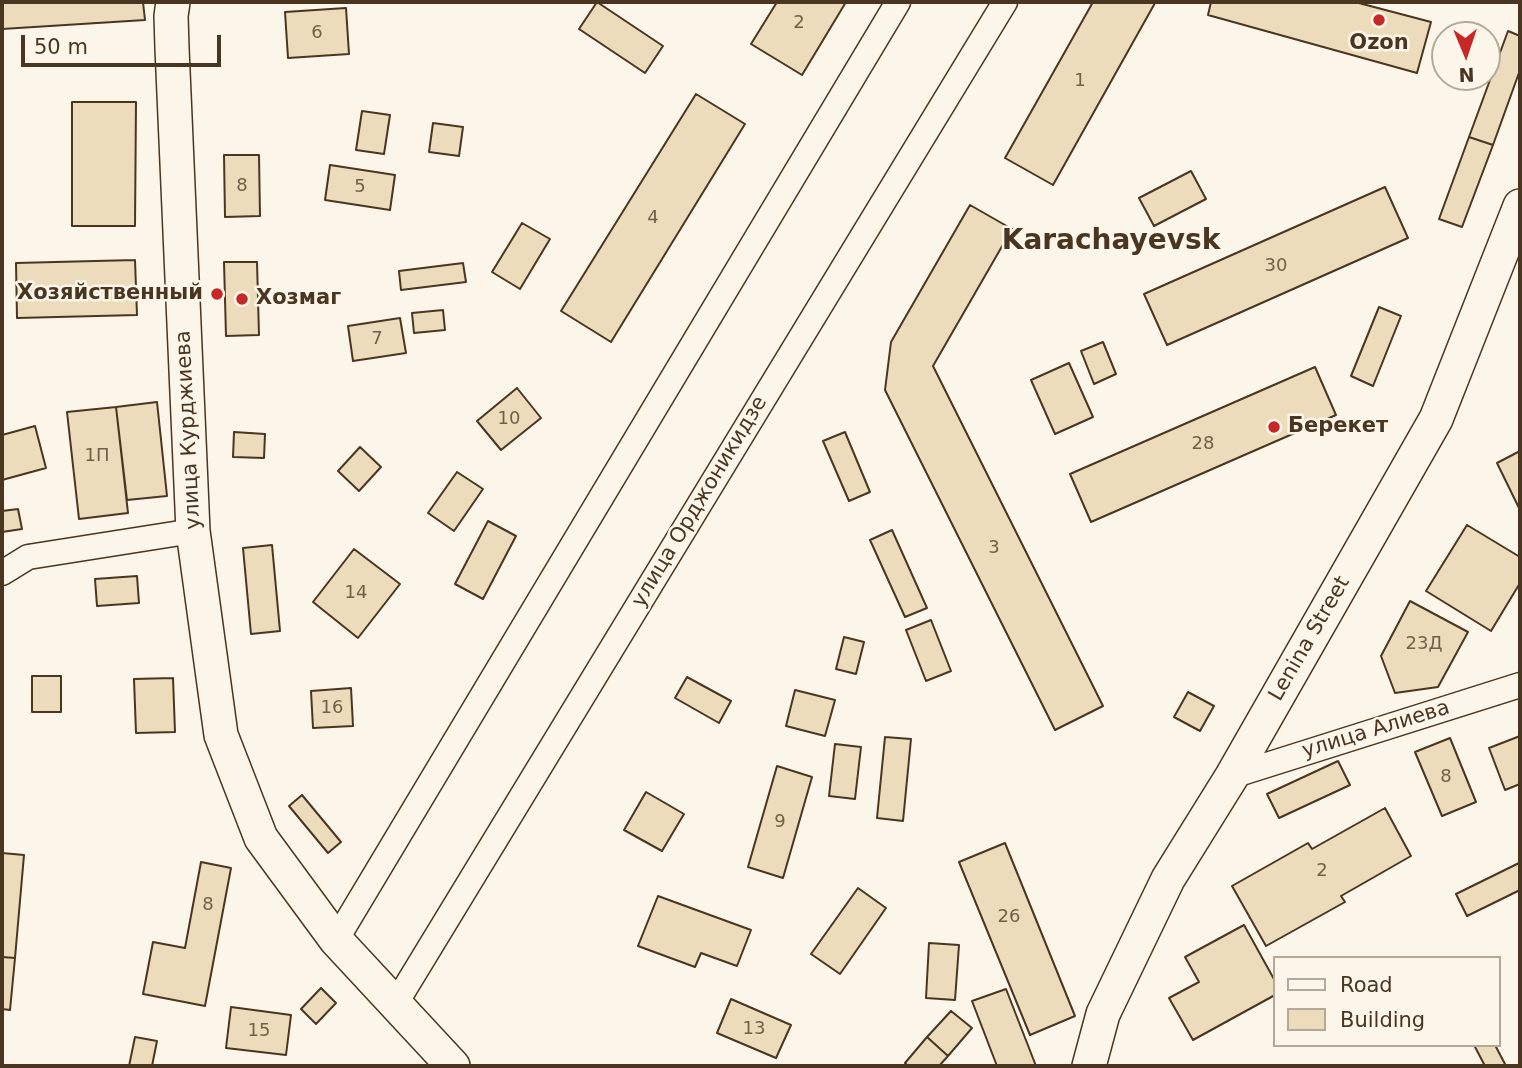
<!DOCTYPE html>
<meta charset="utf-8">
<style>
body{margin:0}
#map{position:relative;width:1522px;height:1068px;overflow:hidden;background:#fbf6e9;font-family:"DejaVu Sans",sans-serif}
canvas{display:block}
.frame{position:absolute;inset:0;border:4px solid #4a3520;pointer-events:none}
.legend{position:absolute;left:1273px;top:956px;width:228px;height:91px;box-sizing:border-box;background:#fbf6e9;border:2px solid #b4a999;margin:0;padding:9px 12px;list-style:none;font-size:21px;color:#4a3520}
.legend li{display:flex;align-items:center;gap:14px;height:35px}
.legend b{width:35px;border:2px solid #b4a999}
.north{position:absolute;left:1431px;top:21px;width:70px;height:70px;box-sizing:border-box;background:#fbf6e9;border:2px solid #b4a999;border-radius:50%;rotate:178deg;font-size:19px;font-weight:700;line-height:28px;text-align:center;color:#4a3520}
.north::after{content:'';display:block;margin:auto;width:24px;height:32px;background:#c62828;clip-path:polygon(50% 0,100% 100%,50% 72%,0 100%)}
.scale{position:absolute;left:21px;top:35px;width:200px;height:32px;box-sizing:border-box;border:4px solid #4a3520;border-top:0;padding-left:9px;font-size:21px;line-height:24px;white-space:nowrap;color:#4a3520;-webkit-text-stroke:5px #fbf6e9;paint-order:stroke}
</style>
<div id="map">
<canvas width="1522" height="1068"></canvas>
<div class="frame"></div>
<ul class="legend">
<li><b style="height:9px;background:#fbf6e9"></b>Road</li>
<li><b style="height:19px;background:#ecdcbc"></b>Building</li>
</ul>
<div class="north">N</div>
<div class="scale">50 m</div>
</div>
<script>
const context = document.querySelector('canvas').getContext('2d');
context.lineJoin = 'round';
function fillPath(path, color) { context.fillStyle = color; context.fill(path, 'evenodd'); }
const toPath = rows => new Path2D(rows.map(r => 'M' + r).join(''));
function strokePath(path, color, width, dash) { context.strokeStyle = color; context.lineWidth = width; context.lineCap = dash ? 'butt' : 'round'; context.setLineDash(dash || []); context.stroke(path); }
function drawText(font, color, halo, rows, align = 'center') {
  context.font = font + ' "DejaVu Sans",sans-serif'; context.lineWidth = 5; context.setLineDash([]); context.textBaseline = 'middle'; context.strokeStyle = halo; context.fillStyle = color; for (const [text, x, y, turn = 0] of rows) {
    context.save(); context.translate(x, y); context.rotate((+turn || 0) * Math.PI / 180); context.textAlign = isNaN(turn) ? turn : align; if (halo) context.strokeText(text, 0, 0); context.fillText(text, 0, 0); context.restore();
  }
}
const building = toPath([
 [2,2,143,2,145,20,2,29,2,2],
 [597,2,663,46,645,73,579,29,597,2],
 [777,2,846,2,802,75,751,44,777,2],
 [1093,2,1152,2,1155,3,1053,185,1005,158,1093,2],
 [1211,2,1355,2,1431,22,1417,73,1208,15,1211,2],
 [346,8,349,54,288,58,285,12,346,8],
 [1508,31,1520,36,1520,70,1493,145,1469,137,1508,31],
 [696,94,745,124,611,342,561,311,696,94],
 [72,102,136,102,135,226,72,226,72,102],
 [362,111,390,115,384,154,356,150,362,111],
 [433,123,463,127,459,156,429,152,433,123],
 [1469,137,1493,145,1462,227,1439,219,1469,137],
 [224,155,259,155,260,216,225,217,224,155],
 [330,165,395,175,390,210,325,200,330,165],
 [1191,171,1206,199,1154,226,1139,198,1191,171],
 [1385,187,1408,238,1167,345,1144,294,1385,187],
 [970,205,1012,229,933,366,1103,706,1055,730,885,390,891,342,970,205],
 [522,223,550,239,520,289,492,272,522,223],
 [135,260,137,315,17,318,16,263,135,260],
 [224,262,257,262,259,335,226,336,224,262],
 [463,263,466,282,401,290,399,271,463,263],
 [1379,307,1401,316,1373,386,1351,376,1379,307],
 [443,310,445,330,414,333,412,313,443,310],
 [400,318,406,353,353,361,348,326,400,318],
 [1103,342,1116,374,1094,384,1081,351,1103,342],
 [1069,363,1093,417,1055,434,1031,380,1069,363],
 [1315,367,1336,415,1091,522,1070,474,1315,367],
 [517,388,541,418,501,450,477,421,517,388],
 [157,402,167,496,127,500,116,407,157,402],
 [116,407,128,513,79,519,67,412,116,407],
 [35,426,46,468,2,480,2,435,35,426],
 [234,432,265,434,264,458,233,457,234,432],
 [845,432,870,492,849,501,823,441,845,432],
 [360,447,381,467,359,491,338,471,360,447],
 [1520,451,1520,510,1497,463,1520,451],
 [457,472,483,489,454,531,428,513,457,472],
 [18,509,22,529,2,532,2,511,18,509],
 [488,521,516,536,483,599,455,584,488,521],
 [1467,525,1520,557,1520,583,1491,631,1426,591,1467,525],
 [892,530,927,608,905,617,870,540,892,530],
 [272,545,280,631,251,634,243,548,272,545],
 [354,549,400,584,358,638,313,602,354,549],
 [137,576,139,603,97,606,95,579,137,576],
 [1410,601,1468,632,1438,687,1395,693,1381,656,1410,601],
 [931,620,951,671,926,681,906,630,931,620],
 [844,637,864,642,856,674,836,669,844,637],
 [32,676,61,676,61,712,32,712,32,676],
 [687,677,731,701,719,723,675,698,687,677],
 [173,678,175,732,136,733,134,679,173,678],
 [351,688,353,726,313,728,311,691,351,688],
 [795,690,835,700,825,736,786,726,795,690],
 [1188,692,1214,706,1200,731,1174,717,1188,692],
 [1520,736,1520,784,1505,790,1489,748,1520,736],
 [885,737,911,739,903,821,877,818,885,737],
 [1450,738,1476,802,1442,816,1415,752,1450,738],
 [835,744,861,747,855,799,829,796,835,744],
 [1338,761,1350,785,1279,818,1267,794,1338,761],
 [777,766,812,777,783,878,748,867,777,766],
 [646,792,684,814,662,851,624,830,646,792],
 [302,795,341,842,328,853,289,806,302,795],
 [1385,808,1411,856,1341,896,1345,902,1266,946,1232,886,1308,843,1312,849,1385,808],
 [1005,843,1075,1016,1030,1035,959,862,1005,843],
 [2,853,24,855,15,958,2,957,2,853],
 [201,862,231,868,205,1006,143,994,153,942,185,948,201,862],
 [1519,863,1520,890,1467,916,1456,894,1519,863],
 [858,888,886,908,840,974,811,954,858,888],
 [658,896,751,930,737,966,701,953,695,967,638,946,658,896],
 [1244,925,1275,981,1275,995,1193,1040,1169,998,1199,982,1185,957,1244,925],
 [929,943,959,945,955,1000,926,998,929,943],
 [2,957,15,958,10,1010,2,1009,2,957],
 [321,988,336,1003,316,1024,301,1009,321,988],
 [1006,989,1036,1066,997,1066,972,1001,1006,989],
 [731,999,791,1025,776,1058,717,1033,731,999],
 [231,1007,291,1015,286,1055,226,1048,231,1007],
 [951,1011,972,1028,948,1056,927,1037,951,1011],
 [135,1037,157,1041,152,1066,129,1066,135,1037],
 [927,1037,948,1056,939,1066,908,1066,905,1063,927,1037],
 [1474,1045,1495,1045,1506,1066,1485,1066,1474,1045]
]);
fillPath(building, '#ecdcbc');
strokePath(building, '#4a3520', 2);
const street = toPath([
 [2,573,28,557,193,531],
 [1232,776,1520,685],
 [336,940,898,2],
 [396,1003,1005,2]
]);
const secondary = toPath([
 [173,2,171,16,172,48,193,531,221,735,261,838,336,940,453,1066],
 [1089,1066,1103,1014,1168,879,1232,776,1436,419,1520,206]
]);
strokePath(street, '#4a3520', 27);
strokePath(secondary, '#4a3520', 36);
strokePath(street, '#fbf6e9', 24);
strokePath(secondary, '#fbf6e9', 33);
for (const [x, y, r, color] of [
 [1379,20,7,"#c62828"],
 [217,294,7,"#c62828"],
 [242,299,7,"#c62828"],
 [1274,427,7,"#c62828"]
]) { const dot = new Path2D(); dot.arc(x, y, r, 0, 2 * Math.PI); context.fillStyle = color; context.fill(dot); strokePath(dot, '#fbf6e9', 2.5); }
drawText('18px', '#725f47', null, [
 ["2",799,23],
 ["6",317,33],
 ["1",1080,81],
 ["8",242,186],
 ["5",360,187],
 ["4",653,218],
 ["30",1276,266],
 ["7",377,339],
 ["10",509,419],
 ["28",1203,444],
 ["1П",97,456],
 ["3",994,548],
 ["14",356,593],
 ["23Д",1424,644],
 ["16",332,708],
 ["8",1446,777],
 ["9",780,822],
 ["2",1322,871],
 ["8",208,905],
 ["26",1009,917],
 ["13",754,1029],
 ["15",259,1031]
]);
drawText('bold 21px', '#4a3520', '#fbf6e9', [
 ["Ozon",1379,44,"center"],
 ["Хозяйственный",203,294,"right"],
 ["Хозмаг",256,299],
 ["Берекет",1288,427]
], 'left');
drawText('21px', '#4a3520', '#fbf6e9', [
 ["улица Курджиева",189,430,-93],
 ["улица Орджоникидзе",700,502,-59],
 ["Lenina Street",1310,639,-60],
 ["улица Алиева",1376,730,-17]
]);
drawText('bold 28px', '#4a3520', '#fbf6e9', [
 ["Karachayevsk",1111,242]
]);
</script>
